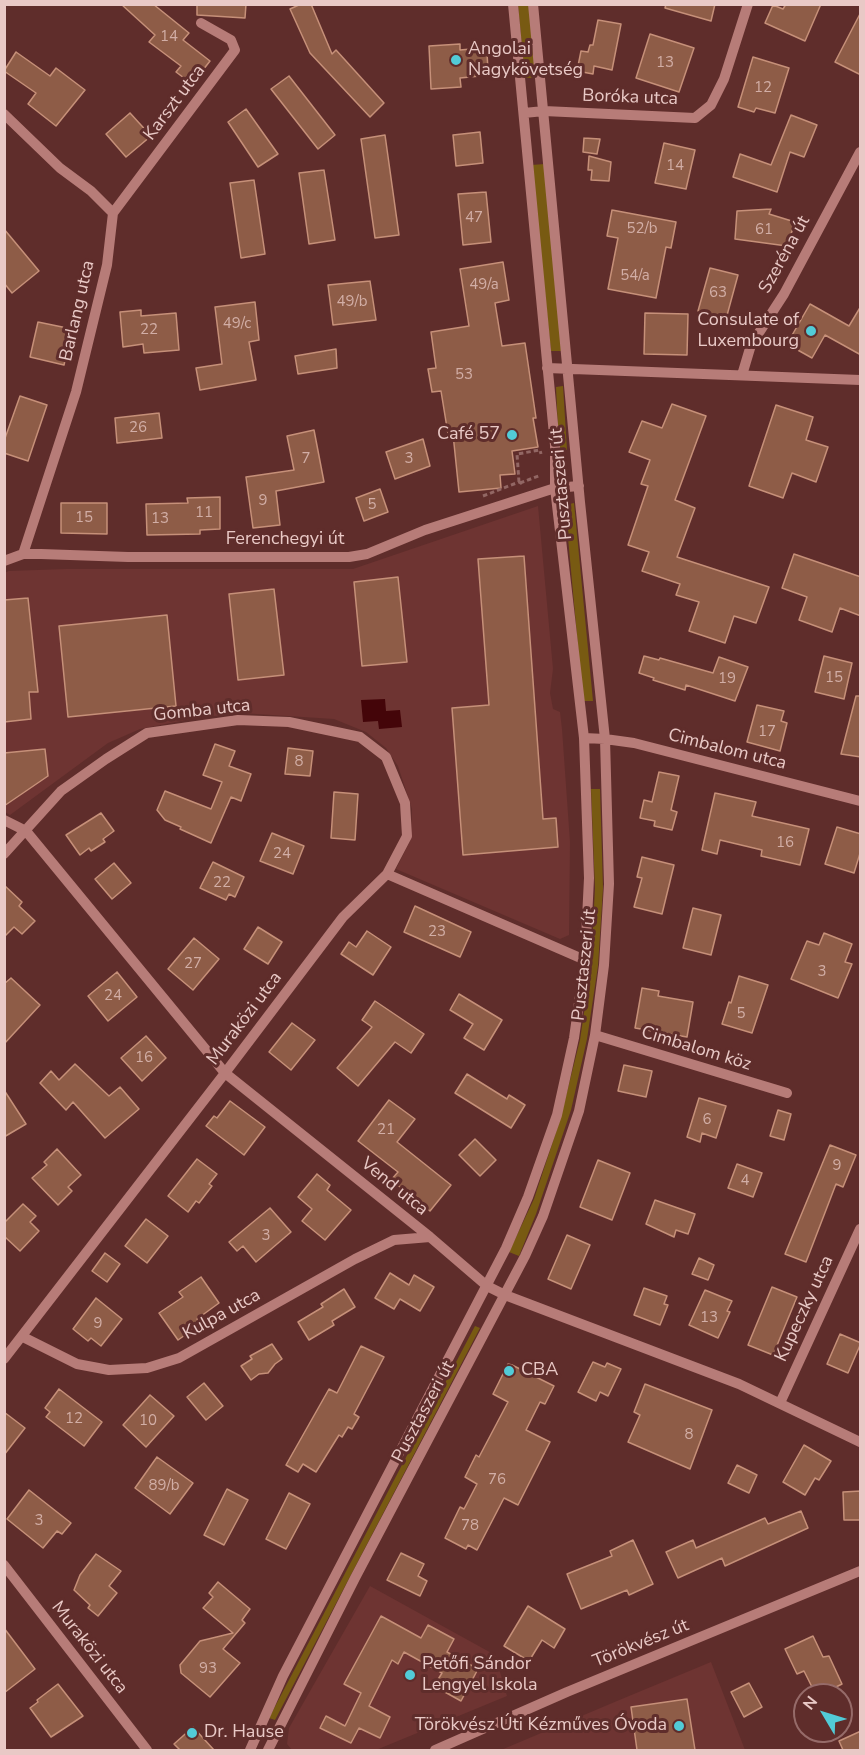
<!DOCTYPE html>
<meta charset="utf-8">
<style>
body{margin:0}
#map{position:relative;width:865px;height:1755px;overflow:hidden;background:#5f2d2b;font-family:"Nunito Sans",sans-serif}
canvas{display:block}
.frame{position:absolute;inset:0;border:6px solid #e9c9c6;pointer-events:none}
.north{position:absolute;left:793px;top:1683px;width:60px;height:60px;box-sizing:border-box;background:#5f2d2b;border:2px solid #966b69;border-radius:50%;rotate:308deg;font-size:16px;font-weight:700;line-height:24px;text-align:center;color:#e9c9c6}
.north::after{content:'';display:block;margin:auto;width:21px;height:27px;background:#52cbd7;clip-path:polygon(50% 0,100% 100%,50% 72%,0 100%)}
</style>
<div id="map">
<canvas width="865" height="1755"></canvas>
<div class="frame"></div>
<div class="north">N</div>
</div>
<script>
const context = document.querySelector('canvas').getContext('2d');
context.lineJoin = 'round';
function fillPath(path, color) { context.fillStyle = color; context.fill(path, 'evenodd'); }
const toPath = rows => new Path2D(rows.map(r => 'M' + r).join(''));
function strokePath(path, color, width, dash) { context.strokeStyle = color; context.lineWidth = width; context.lineCap = dash ? 'butt' : 'round'; context.setLineDash(dash || []); context.stroke(path); }
function drawText(font, color, halo, rows, align = 'center') {
  context.font = font + ' "Nunito Sans",sans-serif'; context.lineWidth = 6; context.setLineDash([]); context.textBaseline = 'middle'; context.strokeStyle = halo; context.fillStyle = color; for (const [text, x, y, turn = 0] of rows) {
    context.save(); context.translate(x, y); context.rotate((+turn || 0) * Math.PI / 180); context.textAlign = isNaN(turn) ? turn : align; if (halo) context.strokeText(text, 0, 0); context.fillText(text, 0, 0); context.restore();
  }
}
fillPath(toPath([
 [538,506,553,669,550,693,553,709,560,712,562,729,570,842,569,935,560,939,396,869,411,839,412,809,398,766,386,748,366,732,334,719,241,713,196,718,140,729,108,743,10,815,5,812,4,573,9,571,66,569,353,569],
 [370,1586,495,1655,507,1696,376,1750,292,1750,287,1744,289,1728],
 [711,1662,745,1750,501,1750,617,1701]
]), '#6e3432');
fillPath(toPath([
 [518,5,529,5,536,78,525,78],
 [545,164,562,351,551,351,531,165],
 [563,386,567,450,559,450,556,387],
 [574,503,593,701,583,701,565,505],
 [591,789,600,789,603,888,598,966,587,1039,571,1110,536,1214,519,1256,509,1252,534,1199,560,1120,580,1040,591,966,595,888],
 [475,1326,480,1328,275,1720,269,1718]
]), '#785a12');
fillPath(toPath([
 [385,699,386,711,400,710,402,727,379,729,378,721,363,722,361,700]
]), '#440509');
const building = toPath([
 [121,4,153,4,189,33,183,40,210,61,192,84,176,72,181,66,149,42,155,35,121,4],
 [197,4,246,4,245,18,197,15,197,4],
 [301,4,311,4,332,54,336,50,384,103,370,117,310,53,290,9,301,4],
 [666,4,715,4,711,21,665,8,666,4],
 [786,4,821,4,805,41,765,23,773,5,783,9,786,4],
 [861,12,861,75,835,62,861,12],
 [598,20,621,24,612,70,594,66,593,74,577,71,581,51,588,52,590,45,593,45,598,20],
 [650,34,694,48,679,92,636,78,650,34],
 [460,44,460,50,482,48,482,53,487,53,488,70,480,71,480,76,460,78,461,87,431,89,429,46,460,44],
 [16,52,50,76,56,68,85,90,56,126,28,104,36,93,4,71,16,52],
 [753,57,789,68,775,113,756,108,754,112,738,107,753,57],
 [289,76,335,135,318,149,271,89,289,76],
 [246,109,278,154,258,167,228,122,246,109],
 [130,113,151,136,126,157,106,134,130,113],
 [791,115,817,125,804,157,790,152,777,192,733,177,740,154,771,165,791,115],
 [480,132,483,163,456,166,453,135,480,132],
 [385,135,399,235,375,238,361,139,385,135],
 [584,138,600,139,597,154,583,152,584,138],
 [664,143,695,150,686,189,655,183,664,143],
 [589,156,611,162,609,181,591,180,592,170,588,170,589,156],
 [324,170,335,240,309,244,299,173,324,170],
 [254,180,265,254,241,258,230,183,254,180],
 [486,192,491,242,463,245,458,194,486,192],
 [771,209,769,214,795,222,787,246,735,239,737,211,771,209],
 [612,210,676,222,671,248,666,247,656,298,608,289,618,238,607,236,612,210],
 [4,229,39,271,12,293,4,283,4,229],
 [503,262,509,300,495,303,502,346,525,343,536,418,533,418,538,447,512,451,515,474,500,475,501,488,459,492,453,434,448,434,441,391,432,392,428,369,436,368,431,332,469,326,460,269,503,262],
 [710,268,738,275,726,319,698,311,710,268],
 [370,281,376,320,333,325,328,285,370,281],
 [255,302,259,340,249,342,256,380,200,390,196,368,222,364,215,307,255,302],
 [810,304,849,326,861,306,861,355,825,335,812,358,787,344,810,304],
 [141,310,141,316,176,313,179,350,144,353,143,344,123,347,120,312,141,310],
 [645,313,688,314,687,355,644,354,645,313],
 [38,322,72,329,64,365,30,357,38,322],
 [336,349,337,368,298,374,295,356,336,349],
 [20,396,47,405,28,461,4,453,4,441,20,396],
 [672,404,706,416,675,500,695,508,677,557,769,587,756,623,734,616,725,643,689,631,699,602,676,595,680,584,642,571,649,552,628,545,648,486,641,484,650,460,629,452,642,421,662,428,672,404],
 [776,405,813,417,806,440,828,447,816,482,792,473,783,498,749,486,776,405],
 [159,413,162,438,117,443,115,418,159,413],
 [314,430,324,482,276,491,280,525,253,528,246,477,294,470,287,436,314,430],
 [423,439,430,466,395,479,386,452,423,439],
 [380,489,388,512,364,521,356,498,380,489],
 [220,497,220,529,200,530,200,534,147,535,146,504,188,503,187,498,220,497],
 [61,503,107,503,107,534,61,533,61,503],
 [794,554,861,577,861,616,840,608,832,632,799,620,807,597,782,588,794,554],
 [524,556,543,819,556,818,558,847,463,855,452,708,489,705,478,559,524,556],
 [398,577,407,662,362,666,354,582,398,577],
 [274,589,284,675,238,680,229,594,274,589],
 [28,598,38,692,29,692,31,719,4,722,4,600,28,598],
 [167,615,176,706,68,717,59,626,167,615],
 [644,656,659,660,660,658,713,673,719,657,748,667,735,701,686,685,685,690,653,680,654,678,639,673,644,656],
 [824,656,852,663,844,699,815,692,824,656],
 [856,696,861,696,861,757,841,754,856,696],
 [757,705,784,711,781,721,787,723,780,751,747,742,757,705],
 [215,744,235,751,229,766,251,774,241,801,231,797,211,843,180,829,181,827,165,820,157,810,165,791,211,809,222,782,203,775,215,744],
 [288,748,313,751,310,776,285,774,288,748],
 [45,749,48,776,4,806,4,753,45,749],
 [659,772,679,776,671,810,677,812,672,830,654,826,655,821,640,818,644,800,652,802,659,772],
 [334,792,358,794,355,840,331,838,334,792],
 [715,793,756,802,752,816,809,829,800,865,761,856,762,850,720,840,717,854,702,850,715,793],
 [101,813,114,831,103,839,105,842,91,851,89,848,80,855,66,835,101,813],
 [837,827,861,834,861,850,854,873,825,864,837,827],
 [272,833,304,846,293,874,260,861,272,833],
 [642,857,674,865,662,914,634,907,642,878,637,877,642,857],
 [213,862,244,877,235,897,229,894,226,900,200,888,213,862],
 [114,863,131,883,112,899,95,879,114,863],
 [4,885,22,902,19,906,35,921,22,934,14,927,4,937,4,885],
 [415,906,471,932,460,957,404,932,415,906],
 [693,908,721,915,711,955,683,948,693,908],
 [258,927,282,942,268,964,244,949,258,927],
 [367,931,391,947,373,975,341,954,349,942,356,947,367,931],
 [824,933,852,944,845,962,852,964,838,998,791,979,807,941,819,945,824,933],
 [194,938,219,959,193,990,168,969,194,938],
 [117,972,137,997,108,1021,88,996,117,972],
 [739,976,768,985,752,1033,722,1024,729,1002,731,1003,739,976],
 [11,978,40,1005,4,1044,4,984,11,978],
 [642,988,659,991,658,996,693,1002,687,1037,635,1028,642,988],
 [459,994,502,1020,484,1050,464,1038,473,1024,450,1010,459,994],
 [375,1001,424,1034,411,1053,395,1042,358,1086,337,1068,372,1027,362,1020,375,1001],
 [292,1023,315,1040,291,1070,269,1052,292,1023],
 [146,1036,166,1058,142,1081,121,1058,146,1036],
 [75,1064,109,1096,120,1087,139,1109,105,1138,73,1102,66,1110,40,1083,51,1071,59,1080,75,1064],
 [624,1065,652,1071,646,1097,618,1091,624,1065],
 [467,1074,507,1099,509,1095,525,1105,511,1128,455,1093,467,1074],
 [4,1090,26,1124,4,1137,4,1090],
 [699,1098,726,1106,716,1138,702,1133,700,1142,687,1137,699,1098],
 [389,1100,415,1119,397,1142,451,1185,430,1211,391,1180,398,1172,358,1141,389,1100],
 [230,1101,265,1127,244,1155,206,1126,214,1116,217,1118,230,1101],
 [778,1110,791,1114,784,1140,770,1136,778,1110],
 [475,1139,496,1160,480,1176,459,1155,475,1139],
 [830,1145,856,1155,843,1187,836,1184,806,1262,785,1254,830,1145],
 [57,1149,81,1175,68,1187,72,1191,58,1205,32,1178,47,1165,44,1162,57,1149],
 [197,1159,217,1174,209,1184,212,1186,199,1203,196,1201,188,1212,168,1196,197,1159],
 [598,1160,630,1173,612,1220,580,1207,598,1160],
 [737,1164,762,1173,753,1197,728,1188,737,1164],
 [317,1174,330,1185,327,1190,351,1210,325,1240,302,1221,312,1209,298,1197,317,1174],
 [655,1200,695,1214,688,1234,676,1230,674,1237,646,1224,655,1200],
 [23,1204,36,1216,30,1222,39,1231,20,1251,4,1236,4,1223,23,1204],
 [270,1208,291,1232,256,1262,243,1246,237,1251,229,1242,270,1208],
 [146,1219,168,1236,147,1263,125,1246,146,1219],
 [567,1235,590,1245,571,1289,548,1279,567,1235],
 [105,1253,120,1264,107,1282,92,1271,105,1253],
 [699,1258,714,1265,708,1280,692,1274,699,1258],
 [390,1273,409,1285,414,1275,434,1287,420,1311,400,1299,394,1309,375,1298,390,1273],
 [201,1277,219,1303,197,1319,201,1324,178,1340,159,1313,183,1297,179,1292,201,1277],
 [772,1287,797,1297,773,1355,748,1345,772,1287],
 [644,1288,667,1296,664,1304,668,1305,660,1325,634,1315,644,1288],
 [344,1289,355,1307,332,1321,334,1325,309,1340,298,1322,323,1307,321,1304,344,1289],
 [705,1290,732,1301,727,1311,730,1312,718,1338,689,1325,705,1290],
 [96,1298,122,1319,101,1346,91,1338,88,1341,73,1329,96,1298],
 [840,1334,861,1343,848,1373,827,1364,840,1334],
 [272,1344,282,1359,275,1364,268,1373,259,1374,251,1380,241,1366,252,1359,250,1356,272,1344],
 [361,1346,384,1357,354,1414,359,1417,352,1429,348,1427,342,1437,339,1435,316,1472,303,1464,298,1472,286,1465,329,1389,337,1393,361,1346],
 [593,1362,605,1367,607,1363,621,1369,608,1396,600,1392,596,1401,578,1392,593,1362],
 [508,1364,512,1365,554,1386,545,1404,540,1402,526,1430,550,1442,518,1505,504,1498,477,1550,468,1545,466,1549,445,1538,460,1507,464,1509,477,1484,465,1477,476,1455,479,1457,508,1402,493,1394,508,1364],
 [204,1383,223,1406,206,1420,187,1397,204,1383],
 [645,1384,712,1410,690,1469,628,1442,640,1415,634,1412,645,1384],
 [59,1389,102,1422,84,1446,46,1417,50,1412,45,1408,59,1389],
 [150,1395,174,1416,146,1447,123,1425,150,1395],
 [4,1412,25,1428,4,1455,4,1412],
 [804,1445,831,1461,819,1480,815,1478,805,1495,783,1482,804,1445],
 [157,1457,193,1483,170,1514,135,1488,157,1457],
 [737,1465,757,1475,749,1493,728,1483,737,1465],
 [227,1489,248,1500,224,1545,204,1535,227,1489],
 [29,1490,71,1523,62,1534,57,1531,43,1548,7,1519,29,1490],
 [861,1491,861,1520,844,1520,843,1492,861,1491],
 [289,1493,310,1504,286,1549,266,1539,289,1493],
 [801,1511,808,1528,725,1566,722,1558,678,1578,666,1552,693,1540,696,1548,765,1518,768,1524,801,1511],
 [633,1540,653,1584,629,1595,627,1590,581,1609,567,1574,612,1556,610,1551,633,1540],
 [401,1553,424,1564,418,1576,427,1581,420,1596,387,1580,401,1553],
 [96,1554,121,1571,109,1586,117,1593,98,1616,88,1608,90,1605,74,1590,80,1575,96,1554],
 [218,1582,250,1609,242,1620,245,1623,223,1649,240,1663,210,1697,181,1673,180,1665,200,1641,233,1633,203,1608,213,1597,209,1593,218,1582],
 [528,1606,565,1629,554,1648,542,1640,529,1661,504,1646,528,1606],
 [381,1616,421,1638,428,1625,454,1639,447,1652,478,1669,461,1701,434,1686,442,1673,404,1652,398,1664,392,1660,369,1706,390,1717,380,1738,359,1728,351,1743,320,1728,326,1716,345,1726,361,1693,344,1684,381,1616],
 [4,1628,35,1669,4,1693,4,1628],
 [813,1636,823,1657,829,1656,842,1684,820,1695,816,1695,804,1671,797,1674,785,1649,813,1636],
 [749,1683,762,1707,744,1717,731,1692,749,1683],
 [58,1684,83,1716,51,1737,30,1708,38,1702,37,1700,58,1684],
 [687,1699,695,1750,637,1750,631,1707,687,1699],
 [193,1727,214,1750,180,1750,174,1744,193,1727],
 [861,1731,861,1750,843,1750,839,1741,861,1731]
]);
fillPath(building, '#8e5c47');
strokePath(building, '#c69079', 1.5);
strokePath(toPath([
 [519,482,517,454,540,450,541,454],
 [520,483,541,475],
 [483,496,519,482,524,485]
]), '#926764', 3, [4.5, 3]);
strokePath(toPath([
 [524,113,544,111,695,118,711,105,724,79,748,4],
 [4,114,60,168,91,191,113,213,107,265,76,392,23,554],
 [113,213,235,50,231,40,201,23],
 [547,368,860,380],
 [742,375,751,345,784,294,860,152],
 [4,561,23,554,41,554,128,557,349,557,367,554,425,530,555,488,579,486],
 [584,738,605,739,634,743,860,801],
 [4,820,26,831,225,1073,430,1237,487,1286,505,1295,739,1384,860,1442],
 [4,854,61,791,106,759,147,733,238,720,289,722,360,737,386,757,405,803,407,836,387,874],
 [595,1035,787,1093],
 [23,1337,77,1364,109,1370,147,1368,179,1358,355,1259,394,1240,430,1237],
 [4,1359,225,1073,343,917,387,874,585,960],
 [780,1403,860,1229],
 [4,1565,147,1750],
 [250,1750,283,1676,506,1248,528,1197,557,1115,574,1038,585,960,589,878,584,738,555,488,555,445,513,4],
 [268,1750,355,1578,525,1256,543,1216,579,1111,595,1035,604,965,609,884,605,739,580,502,533,4],
 [435,1750,567,1692,860,1571]
]), '#b77c78', 10);
for (const [x, y, r, color] of [
 [456,60,6,"#52cbd7"],
 [811,331,6,"#52cbd7"],
 [512,435,6,"#52cbd7"],
 [509,1371,6,"#52cbd7"],
 [410,1675,6,"#52cbd7"],
 [679,1726,6,"#52cbd7"],
 [192,1733,6,"#52cbd7"]
]) { const dot = new Path2D(); dot.arc(x, y, r, 0, 2 * Math.PI); context.fillStyle = color; context.fill(dot); strokePath(dot, '#5f2d2b', 2); }
drawText('15px', '#d2aea6', null, [
 ["14",169,37],
 ["13",665,63],
 ["12",763,88],
 ["14",675,166],
 ["47",474,218],
 ["52/b",642,229],
 ["61",764,230],
 ["54/a",635,276],
 ["49/a",484,285],
 ["63",718,293],
 ["49/b",352,302],
 ["49/c",237,324],
 ["22",149,330],
 ["53",464,375],
 ["26",138,428],
 ["7",306,459],
 ["3",409,459],
 ["9",263,501],
 ["5",372,505],
 ["11",204,513],
 ["15",84,518],
 ["13",160,519],
 ["15",834,678],
 ["19",727,679],
 ["17",767,732],
 ["8",299,762],
 ["16",785,843],
 ["24",282,854],
 ["22",222,883],
 ["23",437,932],
 ["27",193,964],
 ["3",822,972],
 ["24",113,996],
 ["5",741,1014],
 ["16",144,1058],
 ["6",707,1120],
 ["21",386,1130],
 ["9",837,1166],
 ["4",745,1181],
 ["3",266,1236],
 ["13",709,1318],
 ["9",98,1324],
 ["12",74,1419],
 ["10",148,1421],
 ["8",689,1435],
 ["76",497,1480],
 ["89/b",164,1486],
 ["3",39,1521],
 ["78",470,1526],
 ["93",208,1669]
]);
drawText('18px', '#e9c9c6', '#5f2d2b', [
 ["Angolai",468,50],
 ["Nagykövetség",468,71],
 ["Consulate of",799,321,"right"],
 ["Luxembourg",799,342,"right"],
 ["Café 57",500,435,"right"],
 ["CBA",521,1371],
 ["Petőfi Sándor",422,1665],
 ["Lengyel Iskola",422,1686],
 ["Törökvész Úti Kézműves Óvoda",667,1726,"right"],
 ["Dr. Hause",204,1733]
], 'left');
drawText('18px', '#e9c9c6', '#5f2d2b', [
 ["Boróka utca",630,98,2],
 ["Karszt utca",175,103,-53],
 ["Szeréna út",785,255,-61],
 ["Barlang utca",78,311,-77],
 ["Pusztaszeri út",562,484,-95],
 ["Ferenchegyi út",285,540],
 ["Gomba utca",202,711,-6],
 ["Cimbalom utca",727,750,14],
 ["Pusztaszeri út",585,965,-84],
 ["Muraközi utca",245,1019,-53],
 ["Cimbalom köz",696,1049,17],
 ["Vend utca",394,1187,39],
 ["Kupeczky utca",805,1309,-65],
 ["Kulpa utca",222,1315,-29],
 ["Pusztaszeri út",424,1412,-62],
 ["Törökvész út",641,1644,-22],
 ["Muraközi utca",89,1648,52]
]);
</script>
